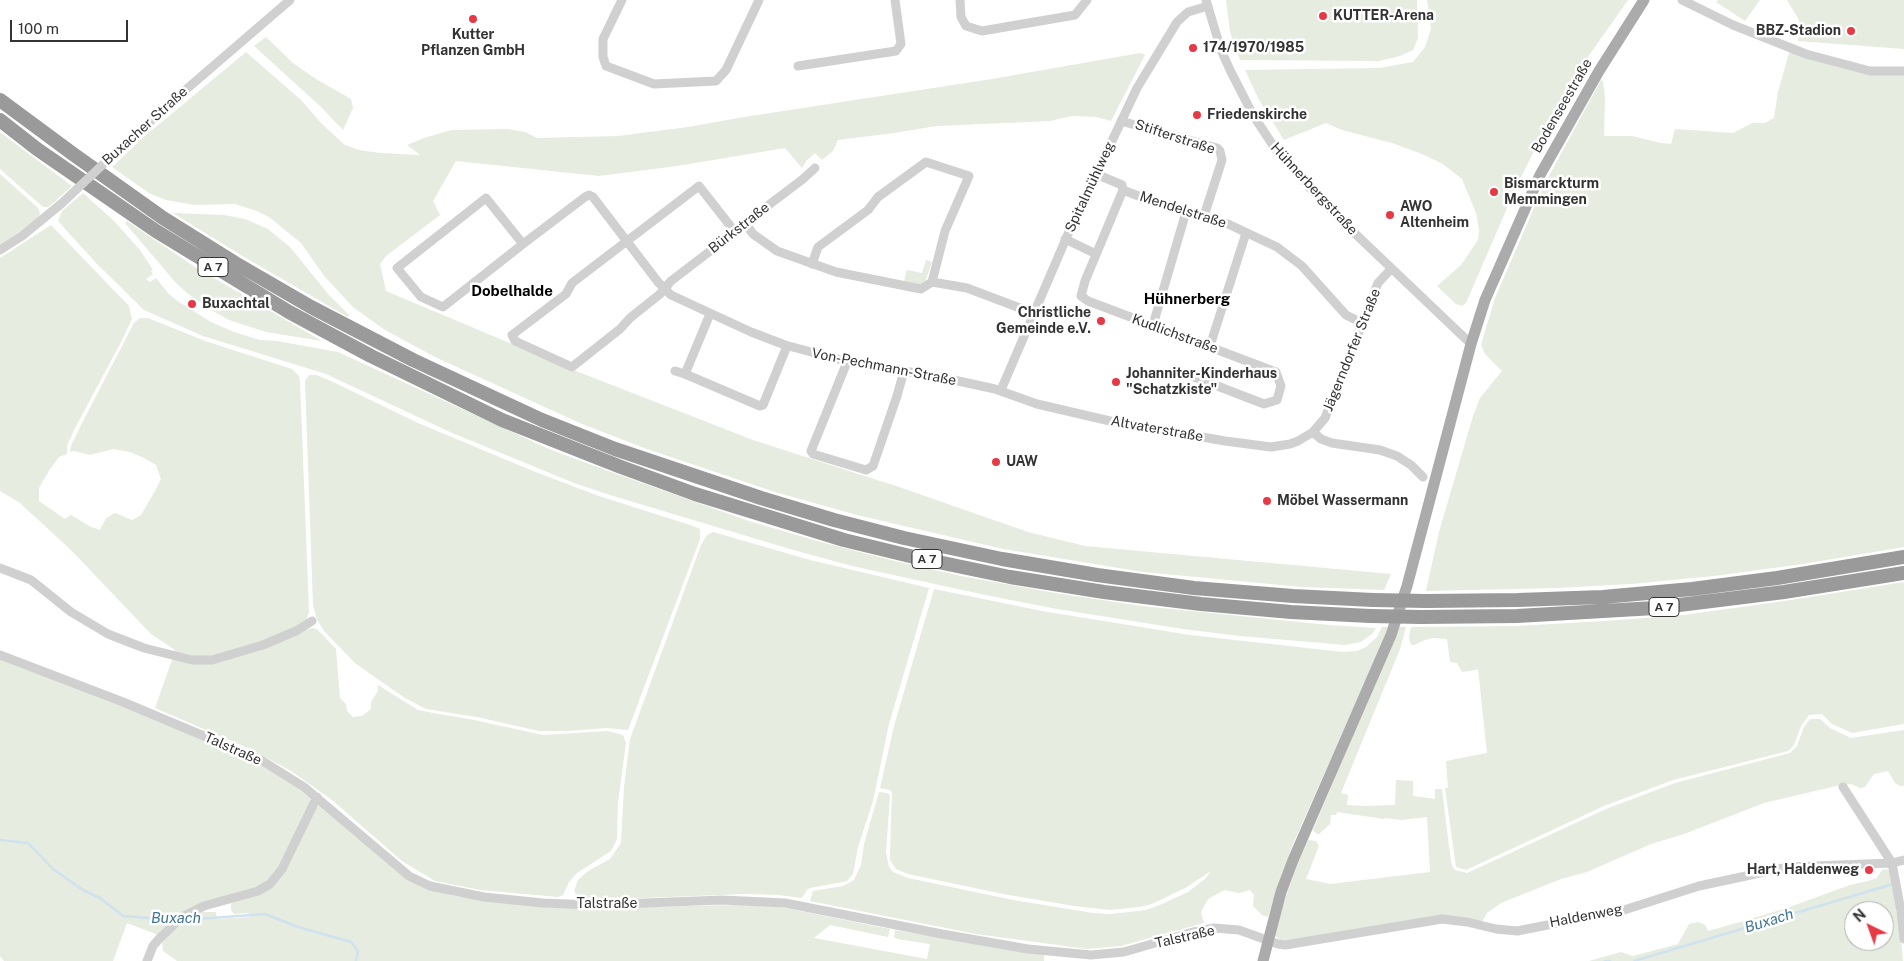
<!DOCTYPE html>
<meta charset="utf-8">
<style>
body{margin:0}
#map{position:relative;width:1904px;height:961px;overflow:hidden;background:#fff;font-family:"Public Sans",sans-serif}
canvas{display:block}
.north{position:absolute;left:1844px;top:901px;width:50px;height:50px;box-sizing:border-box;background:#fff;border:1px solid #adadad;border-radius:50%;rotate:318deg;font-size:14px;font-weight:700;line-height:20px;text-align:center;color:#333}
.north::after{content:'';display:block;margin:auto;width:18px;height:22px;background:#e63946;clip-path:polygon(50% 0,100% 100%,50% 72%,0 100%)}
.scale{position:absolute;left:10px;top:20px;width:118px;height:22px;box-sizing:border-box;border:2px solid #333;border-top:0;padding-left:6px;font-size:15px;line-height:18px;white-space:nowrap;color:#333;-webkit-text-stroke:4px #fff;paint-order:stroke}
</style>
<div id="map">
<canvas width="1904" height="961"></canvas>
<div class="north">N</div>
<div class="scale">100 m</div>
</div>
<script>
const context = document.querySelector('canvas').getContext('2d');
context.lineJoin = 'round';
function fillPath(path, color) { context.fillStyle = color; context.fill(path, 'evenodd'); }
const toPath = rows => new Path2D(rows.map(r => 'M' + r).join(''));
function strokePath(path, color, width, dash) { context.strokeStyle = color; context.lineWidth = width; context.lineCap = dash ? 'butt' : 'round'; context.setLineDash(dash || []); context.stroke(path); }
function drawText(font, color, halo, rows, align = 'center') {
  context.font = font + ' "Public Sans",sans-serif'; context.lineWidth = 5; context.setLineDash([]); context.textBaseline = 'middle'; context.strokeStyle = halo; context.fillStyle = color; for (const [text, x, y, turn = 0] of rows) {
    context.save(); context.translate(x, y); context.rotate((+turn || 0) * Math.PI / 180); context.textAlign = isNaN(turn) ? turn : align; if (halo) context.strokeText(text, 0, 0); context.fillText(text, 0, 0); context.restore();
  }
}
fillPath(toPath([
 [1226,0,1417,0,1418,38,1413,50,1400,56,1379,61,1240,60,1230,32],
 [1427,0,1628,0,1583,64,1546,127,1517,185,1466,303,1462,306,1456,304,1437,286,1461,265,1478,240,1479,230,1476,213,1462,179,1443,164,1422,154,1392,143,1342,130,1326,123,1284,140,1258,98,1245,70,1379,68,1413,62,1425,47,1431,29],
 [1718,0,1760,0,1745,21,1716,2],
 [1787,0,1904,0,1904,49,1798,41,1799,20],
 [266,37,293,63,316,79,351,99,353,108,343,130,320,106,254,46],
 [1791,46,1871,69,1904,68,1904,547,1803,564,1714,576,1631,584,1558,588,1426,591,1439,532,1473,416,1480,398,1502,371,1485,354,1481,345,1495,298,1544,185,1601,80,1603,81,1605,98,1604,136,1632,136,1661,143,1671,144,1675,129,1733,133,1752,123,1765,123,1774,118,1778,92],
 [246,52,301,100,322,124,345,145,359,150,380,153,420,155,407,145,424,138,452,130,508,129,525,132,537,138,618,136,688,127,744,117,992,79,1140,53,1145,55,1111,121,1096,117,1072,116,1050,121,937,126,894,133,838,140,833,151,822,160,815,153,807,160,802,168,785,148,677,166,599,176,456,161,433,201,440,215,386,256,380,264,386,291,576,371,753,440,899,487,1028,532,1085,546,1391,574,1384,590,1302,587,1143,572,1003,549,857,515,775,492,647,449,582,424,435,357,385,330,353,307,325,277,301,243,269,217,257,211,235,204,195,205,166,200,149,193,112,167,145,136],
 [0,132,21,148,72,186,52,204,48,207,43,207,0,169],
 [0,174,38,208,40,213,39,218,0,246],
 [83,193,114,221,140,250,153,270,151,271,153,274,146,279,150,282,156,278,168,293,176,300,211,322,234,332,260,340,277,341,338,352,549,449,600,468,749,521,821,542,895,561,961,576,1055,593,1142,606,1329,625,1376,628,1372,634,1361,642,1345,645,1240,636,1183,629,1057,609,985,595,852,566,790,549,610,495,574,483,450,432,326,374,203,336,144,310,97,264,58,221,62,211],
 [173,213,224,215,245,219,268,229,290,247,328,294,349,315,348,317,244,257],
 [127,221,195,267,322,341,266,332,229,320,211,310,187,293,176,283,125,223],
 [51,225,129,306,132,319,120,344,74,430,67,446,67,454,59,457,50,469,39,488,39,501,65,519,71,515,91,527,100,530,106,518,115,513,132,520,141,515,155,491,161,479,156,465,144,458,130,452,113,449,90,455,74,451,70,452,71,446,80,427,134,323,140,318,148,318,205,341,292,369,299,376,300,381,309,612,307,619,287,633,211,659,174,654,175,650,151,634,72,551,20,503,0,491,0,258],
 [926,260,932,262,924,285,904,281,907,270,922,273],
 [309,375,316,375,329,380,418,423,533,471,596,495,693,526,700,529,700,539,628,730,607,728,568,731,539,731,477,717,426,709,405,698,369,673,355,663,325,632,317,620,313,605,305,381],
 [713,532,810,560,929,588,889,724,873,801,858,847,853,874,847,881,843,882,810,888,807,890,802,898,779,895,745,894,617,899,579,898,574,891,578,880,588,871,610,859,621,843,624,787,630,739,701,545,707,535],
 [1904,582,1904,724,1852,733,1832,724,1822,714,1809,715,1801,726,1794,745,1788,751,1673,780,1604,806,1466,870,1456,867,1445,788,1448,788,1446,761,1487,753,1478,669,1476,670,1462,672,1457,663,1450,662,1447,639,1433,638,1425,640,1414,645,1411,645,1409,637,1411,627,1516,626,1605,621,1684,615,1791,600],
 [934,589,1042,611,1190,635,1343,652,1357,651,1366,647,1377,637,1382,627,1389,627,1293,844,1282,873,1268,917,1262,915,1253,906,1254,895,1250,890,1239,893,1224,890,1208,899,1201,912,1204,923,1121,946,1087,949,976,934,810,901,813,891,843,886,854,880,861,865,864,844,879,792,887,793,890,795,886,852,889,867,893,872,908,878,1013,900,1093,913,1111,914,1146,910,1162,904,1188,892,1205,879,1211,871,1187,887,1152,904,1140,907,1110,910,1074,906,1003,894,908,874,896,869,890,860,890,852,892,792,890,790,880,788,894,726],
 [1398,627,1406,627,1400,649,1341,793,1348,795,1347,805,1363,806,1395,805,1396,780,1413,781,1413,796,1435,799,1435,789,1442,789,1449,847,1452,866,1455,870,1467,873,1606,809,1675,783,1790,753,1797,746,1804,727,1810,719,1820,719,1830,728,1851,738,1904,730,1904,786,1900,786,1895,783,1888,771,1874,774,1865,787,1860,788,1851,784,1836,786,1764,803,1684,834,1651,844,1587,872,1561,879,1501,903,1487,913,1482,922,1467,918,1281,941,1275,936,1280,914,1298,861,1308,840,1316,841,1319,846,1306,879,1330,884,1430,872,1427,817,1401,820,1385,818,1384,819,1337,812,1336,815,1331,815,1330,824,1319,834,1317,834,1313,830],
 [312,628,317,629,336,649,340,698,346,704,347,711,353,717,362,716,371,709,371,702,378,691,378,685,418,710,428,712,474,720,543,735,607,731,623,735,626,743,618,802,617,839,611,851,577,873,569,882,563,895,558,897,480,890,435,881,402,861,332,800,291,771,250,749,155,708,173,657,196,662],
 [0,659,122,706,238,754,263,765,286,779,310,798,311,803,302,822,282,865,271,879,257,888,199,905,187,912,216,912,217,919,250,917,248,913,234,914,231,910,231,904,232,902,265,892,278,880,289,862,315,809,320,805,408,879,419,885,454,896,514,904,578,908,741,905,780,907,890,929,888,937,830,925,814,938,927,959,930,944,897,939,894,937,895,930,1044,955,1044,961,177,961,163,951,162,939,156,934,127,923,113,961,4,961,0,956],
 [1887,869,1890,871,1893,887,1901,939,1903,961,1589,961,1621,952,1633,956,1678,944,1689,924,1698,922,1705,925,1708,931,1740,922,1787,908,1850,885,1868,881,1877,878,1882,870],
 [1854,911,1884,911,1884,941,1854,941]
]), '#e6ecdf');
strokePath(toPath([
 [0,840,28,843,53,869,83,890,100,898,123,916,174,920],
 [184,920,265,914,298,927,351,942,358,951,356,961],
 [1605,961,1610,961],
 [1634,961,1893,884]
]), '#cfe2ee', 2.5);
strokePath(toPath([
 [622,0,603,39,603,57,606,66,654,84,716,81,726,70,759,0],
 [960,0,961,17,966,26,982,31,1075,15,1087,0],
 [1206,0,1221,50,1230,70,1253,115,1278,153,1310,188,1345,224,1471,344],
 [1682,0,1733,25,1806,54,1870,71,1904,71],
 [798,66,896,51,901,44,895,0],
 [1121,121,1217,148,1220,151,1222,160,1204,216],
 [114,154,182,93,290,0],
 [1096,174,1122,185,1123,190,1159,204,1228,224,1277,247,1302,266,1346,315,1362,323],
 [1123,190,1085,281,1081,296,1088,301,1276,372,1281,386,1277,400,1264,404,1194,377],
 [745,223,753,234,777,251,836,272,921,289,932,282,967,288,1033,313],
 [735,232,699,186,572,283,566,294,512,335,515,341,572,367,620,329,630,318,660,294,671,281,735,232,745,223,803,179,815,168],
 [1065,239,1096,254],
 [523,244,486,198,397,268,421,297,443,307,523,244,585,197,589,195,593,197,658,282,671,295,751,332,785,345,845,361,940,377,995,389,1037,404,1110,421,1225,441,1271,447,1290,444,1298,441,1313,432,1325,418,1378,283,1391,269],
 [0,250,22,236,61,204],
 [812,264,818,247,868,210,878,197,926,162,969,176,945,231,932,282],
 [1153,325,1186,212],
 [1210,346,1246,233],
 [845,361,845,367,811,451,813,454,866,470,873,466,897,396,904,371],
 [675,371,685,374,710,314],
 [685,374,760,406,763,405,787,346],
 [1001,390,1068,234,1137,88,1177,22,1188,12,1208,6],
 [1313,432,1321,439,1332,443,1380,450,1397,456,1411,465,1423,477],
 [0,568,31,580,71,612,108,634,144,648,192,660,212,660,263,645,296,631,312,621],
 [0,655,123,702,261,760,304,787,409,876,430,886,484,897,543,903,593,905,722,900,785,903,942,934,1028,949,1091,955,1124,952,1193,932,1214,928,1239,930,1278,944,1285,945,1442,919,1467,922,1496,929,1517,931,1624,910,1699,886,1788,867,1892,863,1904,860],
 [1843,787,1892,863,1901,911,1904,939],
 [147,961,153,946,159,939,182,917,204,906,258,891,270,884,282,869,317,797]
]), '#d0d0d0', 9);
strokePath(toPath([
 [1263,961,1281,892,1293,860,1391,635,1407,586,1471,344,1485,300,1540,175,1599,71,1644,0]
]), '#ababab', 11);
strokePath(toPath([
 [0,100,73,154,163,218,235,263,311,307,413,360,486,394,542,420,615,449,761,498,834,520,904,538,1002,559,1097,575,1194,588,1293,596,1373,600],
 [0,120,37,149,156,231,289,312,371,356,502,420,621,467,695,494,844,540,914,557,1010,577,1104,592,1201,604,1291,612,1370,616],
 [1426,601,1518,600,1603,597,1692,589,1777,578,1904,557],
 [1421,617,1517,616,1655,608,1784,592,1904,573]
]), '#9a9a9a', 14);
strokePath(toPath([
 [61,204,114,154]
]), '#d0d0d0', 9);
strokePath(toPath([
 [1373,600,1426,601],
 [1370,616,1421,617]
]), '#9a9a9a', 14);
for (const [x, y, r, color] of [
 [1323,16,5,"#e63946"],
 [473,19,5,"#e63946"],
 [1851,31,5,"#e63946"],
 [1193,48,5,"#e63946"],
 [1197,115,5,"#e63946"],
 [1494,192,5,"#e63946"],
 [1390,215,5,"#e63946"],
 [192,304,5,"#e63946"],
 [1101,321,5,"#e63946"],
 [1116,382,5,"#e63946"],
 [996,462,5,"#e63946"],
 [1267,501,5,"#e63946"],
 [1869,870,5,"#e63946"]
]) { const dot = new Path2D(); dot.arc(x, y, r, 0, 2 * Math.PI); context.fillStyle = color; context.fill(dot); strokePath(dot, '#fff', 2); }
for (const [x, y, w] of [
 [213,267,30],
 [927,559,30],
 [1664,607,30]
]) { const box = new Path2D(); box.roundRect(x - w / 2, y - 9.5, w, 19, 4); context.fillStyle = '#fff'; context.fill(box); strokePath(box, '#333', 1); }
drawText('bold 12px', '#333', null, [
 ["A 7",213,267],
 ["A 7",927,559],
 ["A 7",1664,607]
]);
drawText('bold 14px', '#333', '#fff', [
 ["KUTTER-Arena",1333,16],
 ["BBZ-Stadion",1841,31,"right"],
 ["Kutter",473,35,"center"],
 ["Pflanzen GmbH",473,51,"center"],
 ["174/1970/1985",1203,48],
 ["Friedenskirche",1207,115],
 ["Bismarckturm",1504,184],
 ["Memmingen",1504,200],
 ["AWO",1400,207],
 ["Altenheim",1400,223],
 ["Buxachtal",202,304],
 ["Christliche",1091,313,"right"],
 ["Gemeinde e.V.",1091,329,"right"],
 ["Johanniter-Kinderhaus",1126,374],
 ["\"Schatzkiste\"",1126,390],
 ["UAW",1006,462],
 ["Möbel Wassermann",1277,501],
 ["Hart, Haldenweg",1859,870,"right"]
], 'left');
drawText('14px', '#333', '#fff', [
 ["Bodenseestraße",1562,106,-60],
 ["Buxacher Straße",145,126,-42],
 ["Stifterstraße",1175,137,18],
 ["Spitalmühlweg",1090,187,-65],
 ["Hühnerbergstraße",1314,189,47],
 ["Mendelstraße",1183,210,18],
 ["Bürkstraße",739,228,-38],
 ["Kudlichstraße",1175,334,20],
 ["Jägerndorfer Straße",1352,350,-68],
 ["Von-Pechmann-Straße",884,367,11],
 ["Altvaterstraße",1157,429,10],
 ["Talstraße",233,749,24],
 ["Talstraße",607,904],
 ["Haldenweg",1586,916,-11],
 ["Talstraße",1185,937,-13]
]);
drawText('bold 15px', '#000', '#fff', [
 ["Dobelhalde",512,291],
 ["Hühnerberg",1187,299]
]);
drawText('italic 15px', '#3f7597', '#fff', [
 ["Buxach",176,918],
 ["Buxach",1769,921,-17]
]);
</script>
